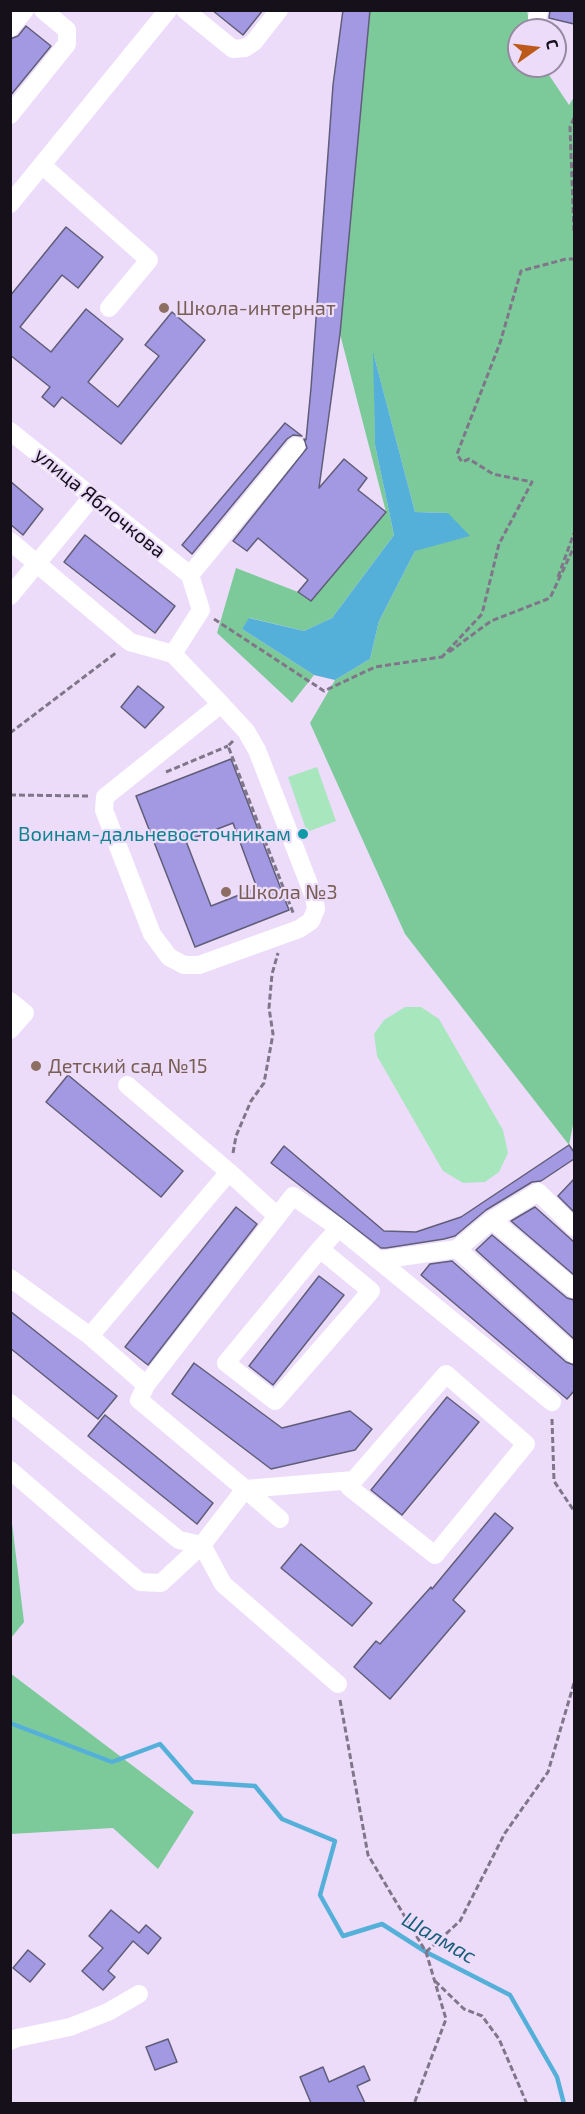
<!DOCTYPE html>
<meta charset="utf-8">
<style>
body{margin:0}
#map{position:relative;width:585px;height:2114px;overflow:hidden;background:#ecdcfa;font-family:"Exo 2",sans-serif}
canvas{display:block}
.frame{position:absolute;inset:0;border:12px solid #15101a;pointer-events:none}
.north{position:absolute;left:507px;top:18px;width:60px;height:60px;box-sizing:border-box;background:#ecdcfa;border:2px solid #968aa0;border-radius:50%;rotate:76deg;font-size:16px;font-weight:700;line-height:24px;text-align:center;color:#15101a}
.north::after{content:'';display:block;margin:auto;width:21px;height:27px;background:#bc5a1b;clip-path:polygon(50% 0,100% 100%,50% 72%,0 100%)}
</style>
<div id="map">
<canvas width="585" height="2114"></canvas>
<div class="frame"></div>
<div class="north">С</div>
</div>
<script>
const context = document.querySelector('canvas').getContext('2d');
context.lineJoin = 'round';
function fillPath(path, color) { context.fillStyle = color; context.fill(path, 'evenodd'); }
const toPath = rows => new Path2D(rows.map(r => 'M' + r).join(''));
function strokePath(path, color, width, dash) { context.strokeStyle = color; context.lineWidth = width; context.lineCap = dash ? 'butt' : 'round'; context.setLineDash(dash || []); context.stroke(path); }
function drawText(font, color, halo, rows, align = 'center') {
  context.font = font + ' "Exo 2",sans-serif'; context.lineWidth = 4.5; context.setLineDash([]); context.textBaseline = 'middle'; context.strokeStyle = halo; context.fillStyle = color; for (const [text, x, y, turn = 0] of rows) {
    context.save(); context.translate(x, y); context.rotate((+turn || 0) * Math.PI / 180); context.textAlign = isNaN(turn) ? turn : align; if (halo) context.strokeText(text, 0, 0); context.fillText(text, 0, 0); context.restore();
  }
}
fillPath(toPath([
 [317,767,336,821,307,832,288,777],
 [405,1007,421,1007,439,1019,503,1130,508,1153,499,1172,485,1182,463,1183,443,1171,377,1056,374,1034,384,1020]
]), '#a8e6be');
fillPath(toPath([
 [370,11,527,11,531,30,519,30,519,66,543,66,569,105,574,97,574,1120,569,1145,405,934,310,723,335,680,370,659,379,621,415,551,448,513,415,512,374,356,375,445,394,535,332,618,304,631,250,618,242,629,314,675,292,703,217,633,236,568,298,592,311,601,386,512,340,334],
 [11,1515,24,1622,11,1638,10,1638],
 [10,1673,194,1812,158,1869,113,1828,11,1834]
]), '#7cca9a');
fillPath(toPath([
 [373,352,415,512,448,513,470,536,415,551,379,621,370,659,335,680,314,675,242,629,249,618,304,631,332,618,394,535,375,445]
]), '#55b0d9');
strokePath(toPath([
 [10,1723,112,1762,160,1744,193,1782,255,1786,282,1819,335,1841,320,1895,343,1936,382,1924,426,1952,510,1995,557,2077,564,2104]
]), '#55b0d9', 4.5);
const building = toPath([
 [212,10,263,10,243,35,212,10],
 [343,10,370,10,340,334,319,488,344,459,367,478,358,490,386,512,311,601,298,592,308,580,258,538,247,551,233,541,307,448,304,439,306,440,311,388,333,85,343,10],
 [550,10,574,10,574,24,549,18,550,10],
 [26,26,51,46,10,96,10,39,18,36,26,26],
 [66,227,103,257,78,288,62,275,20,327,51,352,86,309,123,339,88,382,118,407,159,356,145,345,172,312,205,340,121,444,62,397,54,407,42,397,50,387,10,355,10,296,66,227],
 [285,423,302,436,293,435,287,439,192,554,182,545,285,423],
 [10,481,43,509,23,535,10,524,10,481],
 [85,535,175,606,155,633,64,562,85,535],
 [138,686,164,707,145,728,121,707,138,686],
 [231,759,289,910,195,947,136,796,231,759],
 [233,823,257,888,211,906,186,841,233,823],
 [68,1075,183,1171,161,1197,46,1102,68,1075],
 [569,1145,574,1152,574,1159,541,1181,532,1182,486,1210,455,1236,444,1239,386,1248,381,1248,271,1163,284,1146,384,1231,416,1232,461,1217,569,1145],
 [574,1179,574,1212,558,1196,574,1179],
 [236,1207,257,1224,148,1365,125,1347,236,1207],
 [535,1207,574,1242,574,1275,511,1221,535,1207],
 [492,1235,567,1298,574,1300,574,1339,476,1250,492,1235],
 [452,1261,566,1362,574,1365,574,1391,567,1399,421,1275,430,1264,452,1261],
 [319,1276,344,1295,273,1385,249,1366,319,1276],
 [10,1311,117,1396,98,1419,10,1348,10,1311],
 [194,1363,282,1428,350,1411,372,1429,355,1450,271,1469,172,1394,194,1363],
 [447,1397,479,1422,402,1515,371,1490,447,1397],
 [105,1415,213,1503,197,1524,88,1436,105,1415],
 [495,1513,513,1528,453,1600,465,1611,390,1699,354,1667,376,1641,380,1644,431,1587,432,1589,495,1513],
 [301,1544,372,1603,352,1626,281,1568,301,1544],
 [111,1910,139,1933,146,1925,161,1938,148,1954,133,1941,108,1971,115,1977,103,1990,82,1971,103,1948,89,1936,111,1910],
 [28,1950,45,1964,30,1982,13,1968,28,1950],
 [168,2039,177,2062,155,2070,146,2047,168,2039],
 [364,2066,370,2080,357,2086,365,2103,311,2103,300,2077,323,2067,329,2082,364,2066]
]);
fillPath(building, '#a399e2');
strokePath(building, '#5f5d78', 1.5);
strokePath(toPath([
 [574,118,570,127,574,232],
 [558,577,574,533],
 [214,619,324,691,375,667,441,657],
 [449,652,491,621,550,598,574,547],
 [441,658,482,614,499,544,532,482,493,474,469,459,462,462,457,454,500,343,521,271,566,259,574,259],
 [10,733,117,652],
 [233,741,228,746,294,915],
 [166,772,228,746],
 [10,795,89,796],
 [233,1153,236,1136,251,1101,264,1083,273,1034,269,1008,272,974,278,953],
 [552,1419,554,1481,574,1511],
 [340,1700,368,1855,426,1952,446,2019,414,2104],
 [426,1952,460,1921,505,1833,548,1772,574,1683],
 [435,1981,464,2009,482,2016,499,2039,527,2104]
]), '#80768a', 3, [6, 3]);
strokePath(toPath([
 [185,10,233,49,245,48,254,42,279,10],
 [537,18,539,10],
 [10,28,25,10],
 [10,115,67,44,67,30,43,10],
 [42,165,149,260,109,308],
 [10,204,168,10],
 [10,431,190,575],
 [10,541,130,642,173,654],
 [10,596,92,497],
 [221,704,246,731,257,750,314,897,316,909,311,921,299,929,199,965,184,965,169,957,152,934,104,810,105,797,221,704,173,654,201,610,190,575,296,446],
 [10,1001,25,1013,10,1030],
 [127,1085,229,1172,277,1216],
 [492,1220,538,1192,574,1227],
 [320,1249,371,1291,275,1401,226,1363,320,1249,339,1228],
 [457,1249,492,1220,574,1289],
 [379,1260,457,1249,574,1354],
 [10,1278,90,1336,146,1385,139,1400,245,1489,202,1545,161,1583,140,1582,10,1470],
 [90,1336,229,1172],
 [146,1385,293,1196,339,1228,552,1402],
 [10,1403,179,1540,202,1545],
 [245,1489,354,1480,446,1374,526,1444,435,1555,349,1487,354,1480],
 [245,1489,280,1519],
 [202,1545,223,1584,338,1684],
 [10,2041,17,2038,70,2027,108,2012,139,1994]
]), '#fff', 18);
for (const [x, y, r, color] of [
 [164,308,6,"#8d6e63"],
 [303,834,6,"#0f9aa8"],
 [226,892,6,"#8d6e63"],
 [36,1066,6,"#8d6e63"]
]) { const dot = new Path2D(); dot.arc(x, y, r, 0, 2 * Math.PI); context.fillStyle = color; context.fill(dot); strokePath(dot, '#ecdcfa', 2); }
drawText('20px', '#785e54', '#ecdcfa', [
 ["Школа-интернат",176,308],
 ["Школа №3",238,892],
 ["Детский сад №15",48,1066]
], 'left');
drawText('20px', '#15101a', '#ecdcfa', [
 ["улица Яблочкова",100,503,39]
]);
drawText('20px', '#0d838f', '#ecdcfa', [
 ["Воинам-дальневосточникам",291,834]
], 'right');
drawText('italic 21px', '#175e7a', '#ecdcfa', [
 ["Шалмас",439,1938,30]
]);
</script>
